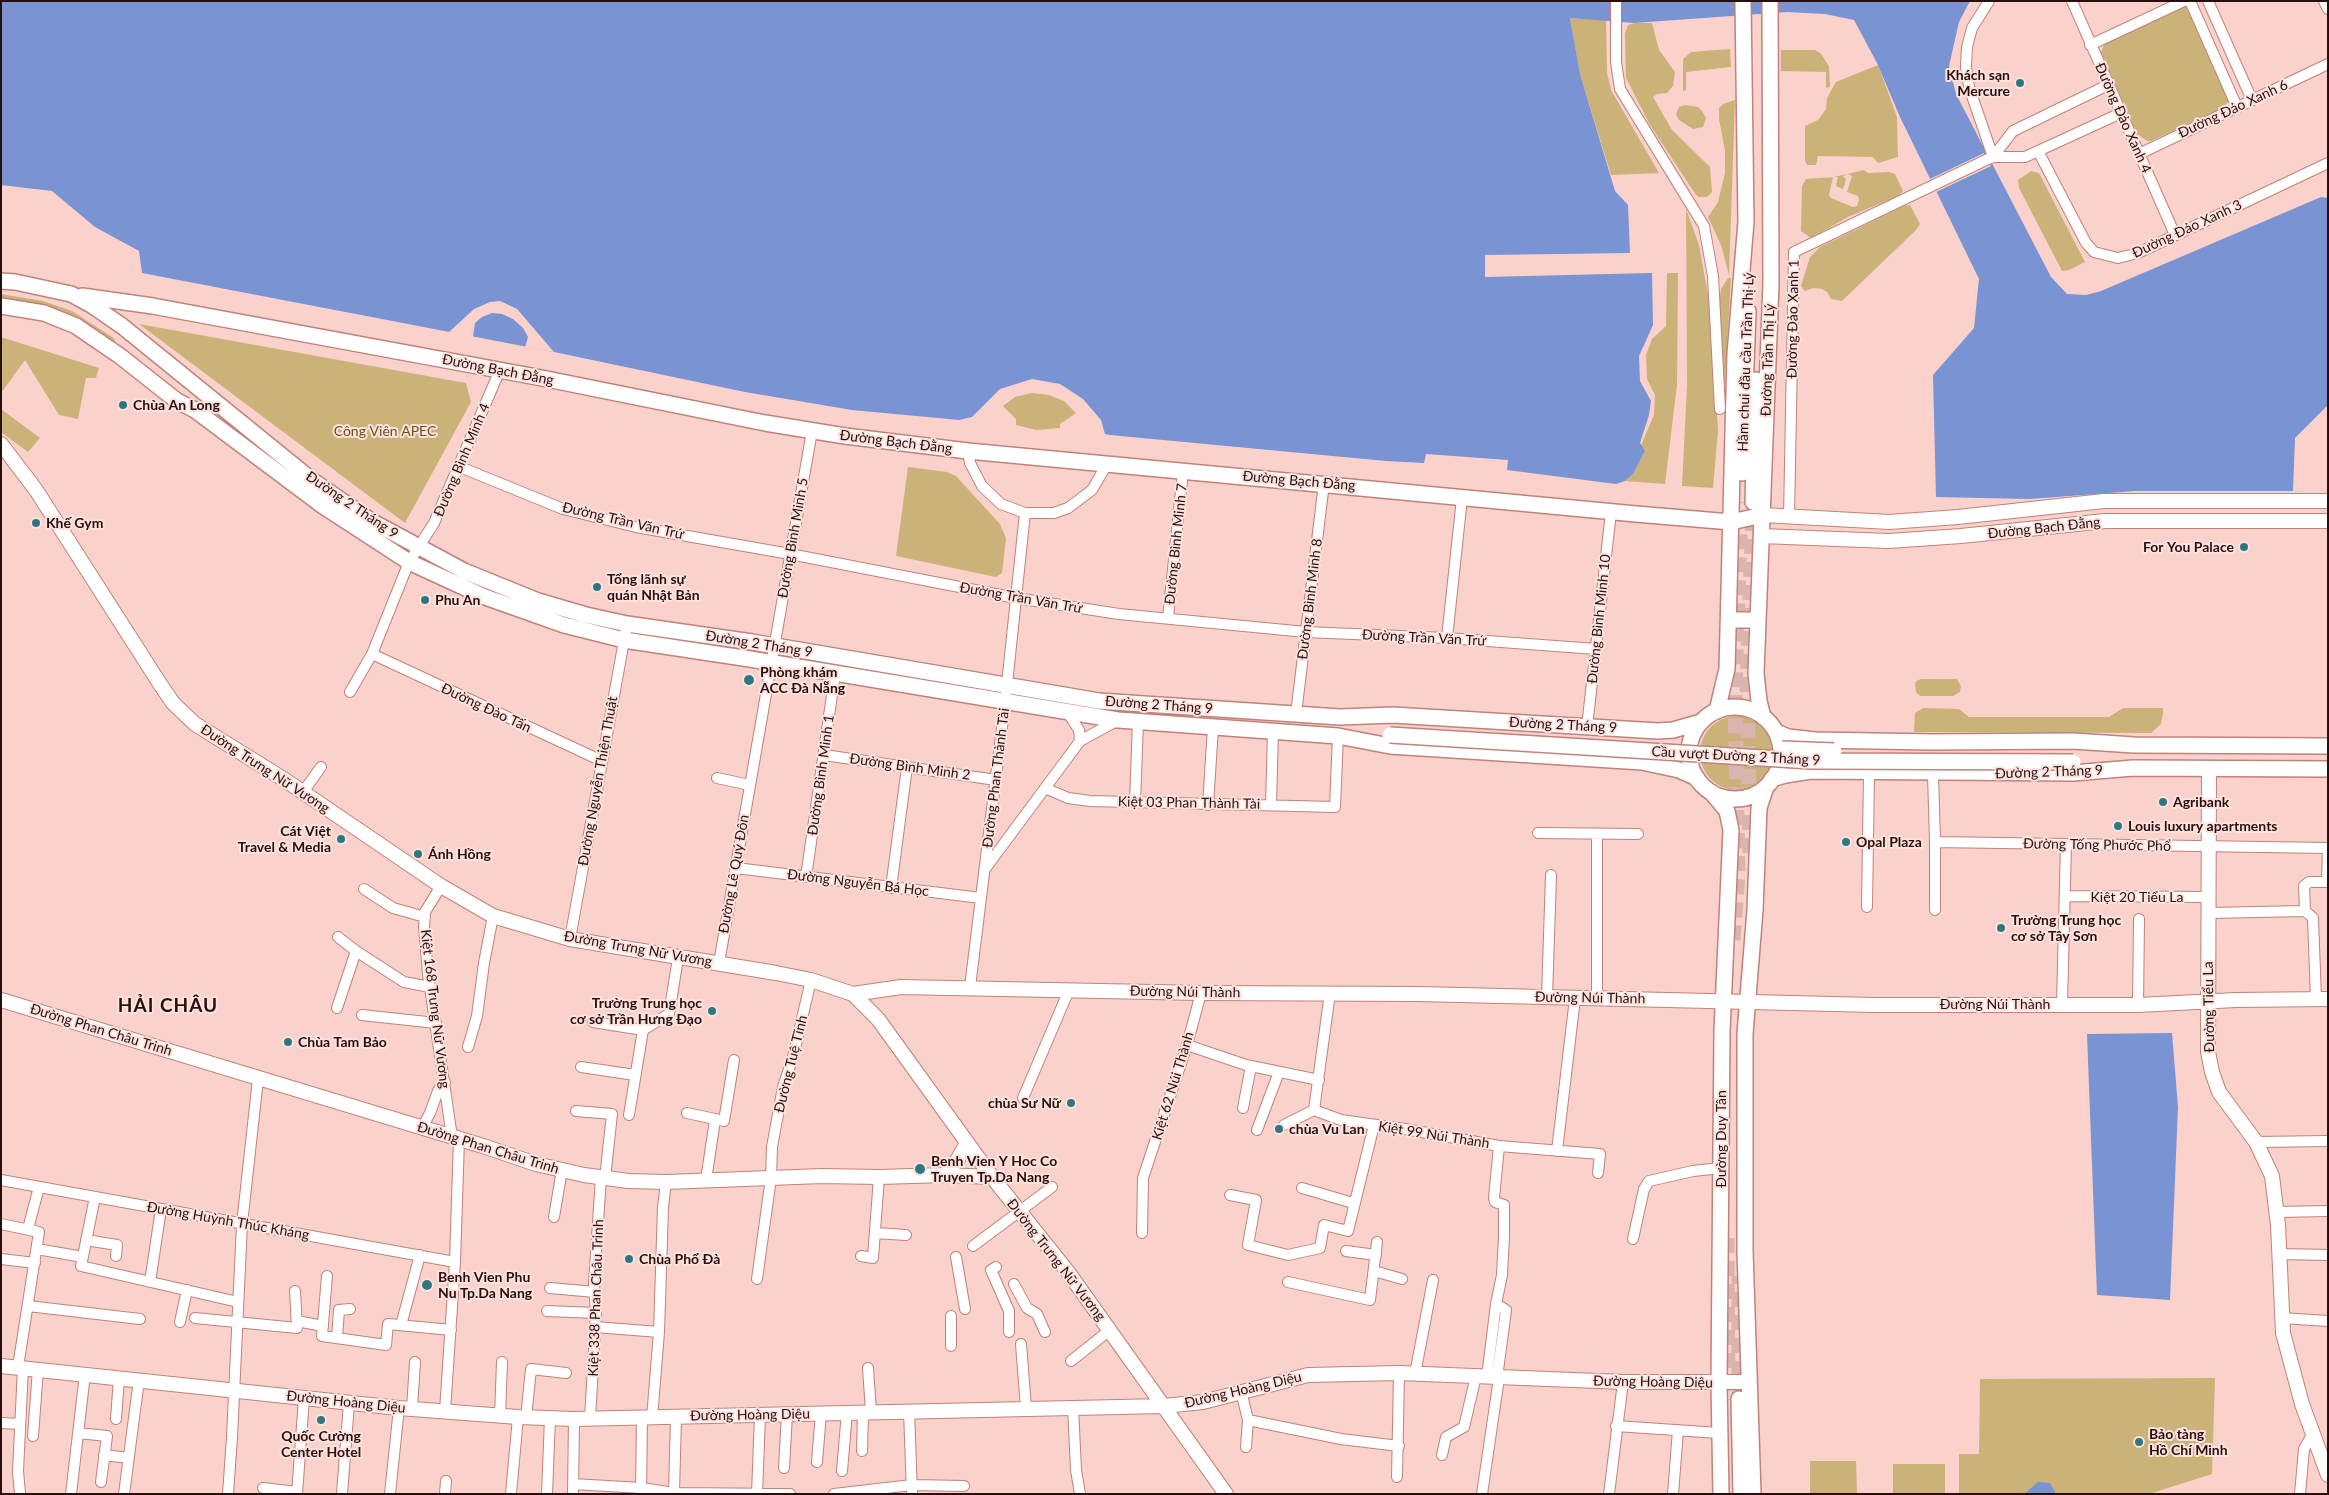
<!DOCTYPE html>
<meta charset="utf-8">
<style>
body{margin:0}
#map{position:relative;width:2329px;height:1495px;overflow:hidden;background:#fbd1cc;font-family:Lato,sans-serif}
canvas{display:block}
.frame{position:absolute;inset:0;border:2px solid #270f0d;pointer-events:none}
</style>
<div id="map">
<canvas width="2329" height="1495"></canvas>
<div class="frame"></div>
</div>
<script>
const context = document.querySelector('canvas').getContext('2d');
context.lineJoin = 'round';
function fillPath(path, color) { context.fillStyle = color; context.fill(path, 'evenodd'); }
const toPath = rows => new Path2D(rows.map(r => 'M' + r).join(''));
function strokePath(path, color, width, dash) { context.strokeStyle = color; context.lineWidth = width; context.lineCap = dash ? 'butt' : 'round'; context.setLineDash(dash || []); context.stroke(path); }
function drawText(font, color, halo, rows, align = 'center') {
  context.font = font + ' Lato,sans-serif'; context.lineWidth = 4; context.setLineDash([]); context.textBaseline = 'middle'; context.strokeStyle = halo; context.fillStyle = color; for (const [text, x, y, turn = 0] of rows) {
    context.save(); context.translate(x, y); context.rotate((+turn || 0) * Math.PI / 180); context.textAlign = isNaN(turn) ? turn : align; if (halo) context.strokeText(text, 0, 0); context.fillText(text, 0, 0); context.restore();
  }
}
fillPath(toPath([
 [2184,6,2190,9,2231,98,2224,107,2151,141,2147,141,2137,134,2101,52,2104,45,2109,41],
 [1570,18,1606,20,1607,73,1611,90,1659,173,1611,175,1580,74],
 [1635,23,1652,23,1659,50,1675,72,1673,86,1667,93,1657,94,1653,97,1672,130,1710,167,1712,192,1707,197,1699,197,1696,195,1650,125,1626,78,1625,34,1628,25],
 [1730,49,1731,67,1686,72,1686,90,1683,91,1683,59,1691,52],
 [1781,50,1815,50,1821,54,1829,66,1830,87,1826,88,1826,72,1781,71],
 [1878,65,1897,117,1898,157,1878,163,1873,157,1818,156,1816,165,1807,165,1805,161,1805,126,1818,120,1826,109,1827,98,1836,82],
 [1735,100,1729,275,1721,245,1708,217,1718,202,1725,173,1725,151,1719,119,1719,108,1723,104],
 [1685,105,1698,107,1702,111,1706,118,1703,127,1693,129,1679,120,1676,114,1679,107],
 [1864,170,1868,173,1889,172,1895,174,1903,191,1898,196,1848,217,1811,238,1801,231,1802,186,1806,179,1834,177],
 [1848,174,1852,176,1847,192,1858,196,1859,200,1857,206,1853,207,1831,198,1829,195,1833,177,1838,177,1836,186,1843,189,1846,179,1843,176],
 [2031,171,2039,173,2085,262,2069,270,2062,271,2019,188,2018,180],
 [1910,205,1920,224,1916,230,1842,301,1831,299,1827,292,1822,289,1813,288,1805,291,1801,286,1810,257,1820,247,1904,206],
 [1686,209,1699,245,1712,317,1718,431,1713,488,1682,486,1687,385],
 [1667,273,1678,273,1677,385,1665,484,1625,481,1633,474,1645,451,1641,445,1654,415,1655,395,1647,379,1646,355,1652,339,1666,326],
 [1728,278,1731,278,1724,395,1716,321,1721,289],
 [1,294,43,301,72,311,115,339,113,342,71,315,42,305,1,298],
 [139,324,466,383,471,402,405,523],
 [1,337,99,368,96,378,86,378,78,419,59,415,25,360,1,393],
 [1032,393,1049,395,1064,401,1076,413,1060,424,1060,428,1036,430,1016,425,1016,419,1003,406,1015,397],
 [1,409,40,438,28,452,1,432],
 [908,467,947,472,956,476,1000,524,1006,538,1002,573,996,577,896,556],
 [1921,679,1957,679,1961,686,1960,692,1953,696,1920,696,1916,692,1915,685,1916,681],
 [1923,708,1959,709,1969,717,2109,717,2123,708,2163,708,2163,713,2161,724,2151,733,1914,732,1915,713],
 '1700 753a37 37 0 1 1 74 0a37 37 0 1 1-74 0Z',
 [2215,1378,2212,1474,2149,1494,1959,1494,1959,1454,1979,1454,1980,1379],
 [1810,1461,1856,1461,1857,1494,1810,1494],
 [1893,1464,1945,1464,1945,1494,1893,1494]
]), '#cbb278');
fillPath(toPath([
 [1,1,1970,1,1959,22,1949,66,1956,94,2051,277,2067,294,2086,295,2101,291,2321,197,2328,198,2328,405,2295,438,2293,491,2135,491,2030,499,1936,497,1933,375,1974,328,1979,279,1900,117,1877,63,1854,20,1825,14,1787,12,1634,23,1570,18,1580,74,1615,191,1628,205,1630,253,1485,255,1485,277,1652,273,1653,325,1639,356,1640,381,1651,401,1649,415,1640,443,1645,451,1633,474,1625,481,1616,484,1507,470,1508,460,1426,454,1424,463,1386,461,1110,435,1105,434,1101,420,1083,399,1060,384,1032,379,1000,389,972,417,959,420,852,410,745,392,554,352,142,273,139,251,95,227,52,191,1,185],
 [2172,1033,2178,1107,2170,1300,2097,1295,2087,1034],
 [2038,1482,2050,1483,2056,1494,2024,1494]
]), '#7993d3');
fillPath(toPath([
 [1984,153,1991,166,1936,192,1930,179],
 [500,301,517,309,554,352,525,347,528,337,523,328,513,319,502,314,492,313,482,317,475,323,473,337,448,333,474,309,490,302]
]), '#fbd1cc');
strokePath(toPath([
 [1750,853,1747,691,1753,506],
 [1733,940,1738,876,1735,692,1741,502],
 [1727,1238,1728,1400],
 [1739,1399,1739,1276]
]), '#dbb4af', 15, [15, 8]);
const street = toPath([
 [1616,1,1616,62,1620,89,1704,226,1713,276,1720,409],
 [1989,1,1972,28,1967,47,1966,67,1969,87,1993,157],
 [2072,1,2175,235],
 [2190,1,2237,107],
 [2208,1,2252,100],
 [2324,1,2328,9],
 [2090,45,2184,1],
 [2038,151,2086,243,2094,252,2118,258,2138,253,2328,163],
 [2139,154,2328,64],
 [1993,157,2013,131,2108,85],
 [968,451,970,463,982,486,1001,504,1025,513,1054,513,1068,508,1092,490,1107,464],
 [460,467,563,509,636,527,790,554,1016,598,1119,614,1306,632,1447,638,1596,649],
 [1789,517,1794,252,1988,159,1993,157,2025,157,2121,113],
 [1168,618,1183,471],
 [1447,638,1462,498],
 [372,654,602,761],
 [350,692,372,654,409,562,434,523,500,370],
 [1068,713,1079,730,1080,741],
 [1296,714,1324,483],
 [1587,727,1611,512],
 [824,755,996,780],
 [1933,774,1935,842,2328,848],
 [717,778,750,785],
 [1045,788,1068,798,1090,801,1335,807,1338,736],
 [303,792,321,767],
 [1135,802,1138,722],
 [1208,805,1213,727],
 [1271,805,1273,731],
 [1538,833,1638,834],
 [736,868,981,898],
 [985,869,1080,741,1118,720],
 [806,877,835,674],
 [2327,882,2328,848],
 [441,886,425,912,424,927,428,974,452,1137],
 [891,888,907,767],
 [364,889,393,908,425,917],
 [2065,896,2209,897],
 [1867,907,1869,773],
 [1935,910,1935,842],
 [2209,913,2305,911],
 [338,937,356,951,404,982,430,987],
 [570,939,627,624],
 [719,963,812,431],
 [970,987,1005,703,1025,513],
 [1547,997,1551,875],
 [1597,998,1597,834],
 [2316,999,2313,918,2305,911,2304,886,2309,882,2328,882],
 [2062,1004,2066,844],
 [2138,1005,2139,919],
 [337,1008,356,951],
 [362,1015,436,1023],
 [593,1022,643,1030],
 [1187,1045,1246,1065,1319,1080],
 [468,1047,477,1016,484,963,493,916],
 [581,1067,635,1075],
 [1023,1098,1069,990],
 [1243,1108,1251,1066],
 [1314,1110,1341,1120,1405,1129,1499,1146,1600,1154,1598,1173],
 [1314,1110,1330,993],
 [576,1111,612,1114,605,1178],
 [687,1113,724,1121,734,1060],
 [629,1115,643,1030,669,1014,678,958],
 [1284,1125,1314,1110],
 [422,1128,430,1113,438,1091,445,1082],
 [1257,1130,1279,1072],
 [2256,1142,2328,1141],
 [1557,1151,1575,998],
 [1,1180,455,1262],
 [706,1180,715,1120],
 [1302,1188,1353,1203],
 [1230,1195,1256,1200,1248,1245,1288,1255,1320,1248,1324,1225,1348,1231,1374,1125],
 [95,1197,81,1266,238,1302],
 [2277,1212,2328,1211],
 [554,1217,562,1170],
 [1,1224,39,1232,18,1367],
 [28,1229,39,1187],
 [875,1233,906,1235],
 [1142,1233,1143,1178,1187,1045,1201,993],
 [1633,1239,1644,1189,1649,1181,1693,1171,1721,1168],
 [86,1240,117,1245,116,1256],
 [973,1246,1052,1187],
 [37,1249,83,1257],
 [1346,1251,1376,1255],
 [2279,1254,2328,1255],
 [861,1256,873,1258,879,1177],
 [956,1257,965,1309],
 [1,1259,35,1263],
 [996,1267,991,1270,1009,1311,1009,1332],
 [1374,1271,1402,1279],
 [327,1276,322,1336,386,1345,388,1324,451,1330],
 [757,1279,771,1178,772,1147,783,1087,793,1057,811,980],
 [150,1282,161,1209],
 [1288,1282,1370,1300,1377,1242],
 [1014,1284,1027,1308,1037,1314,1045,1332],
 [550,1288,595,1292],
 [28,1306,140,1319],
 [547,1311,596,1313],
 [195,1318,297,1328,295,1291],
 [2281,1318,2328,1321],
 [297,1321,323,1326],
 [180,1322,187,1290],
 [401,1325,420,1255],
 [595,1327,659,1332],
 [337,1338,339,1310,350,1309],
 [1021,1344,1026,1408],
 [951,1346,951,1316],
 [1071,1361,1110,1330],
 [868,1368,871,1412],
 [1415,1374,1433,1280],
 [1487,1377,1496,1304],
 [1497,1378,1506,1310,1496,1304,1502,1275,1504,1237,1504,1205,1495,1202,1494,1198,1499,1146],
 [1241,1391,1248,1420,1246,1447],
 [1073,1407,1076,1470,1080,1494],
 [412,1409,415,1362],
 [445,1411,455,1262,459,1139],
 [909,1411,912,1494],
 [500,1416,502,1362],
 [526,1418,531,1369,566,1373],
 [652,1418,659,1332,663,1207,666,1182],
 [116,1419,119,1378],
 [590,1419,596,1313,594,1283,601,1177],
 [1248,1420,1341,1439,1399,1446],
 [1,1423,20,1424],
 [1616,1426,1719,1433],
 [78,1433,107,1436,101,1482],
 [33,1436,38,1369],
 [862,1451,863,1412],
 [104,1455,129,1458],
 [1442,1455,1446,1437,1464,1427,1476,1376],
 [817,1462,821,1413],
 [784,1468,787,1414],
 [842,1471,847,1412],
 [1397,1477,1399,1373],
 [573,1484,642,1488,674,1493,790,1494],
 [263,1488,297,1492],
 [674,1493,676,1417],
 [20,1494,18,1471,23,1368],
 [71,1494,85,1374],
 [124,1494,139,1380],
 [228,1494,232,1437,242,1224,258,1079],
 [297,1494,304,1398],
 [342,1494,349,1403],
 [390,1494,399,1408],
 [445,1494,446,1481],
 [511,1494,518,1417],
 [547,1494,550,1418],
 [573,1494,574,1419],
 [641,1494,642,1418],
 [757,1494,760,1415],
 [834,1494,912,1485,964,1486],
 [1482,1494,1499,1378],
 [1609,1494,1623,1382],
 [1673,1494,1678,1430],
 [2300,1494,2304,1449,2313,1433]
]);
const secondary = toPath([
 [1,444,36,490,160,684,173,703,195,724,285,780,441,886,493,916,570,939,776,973,811,980,853,994,878,1019,992,1177,1068,1272,1226,1494],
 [1763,515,1889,522,1958,517,2104,501,2328,501],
 [1761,536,1889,541,1961,536,2105,521,2328,521],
 [2209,769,2208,1052,2212,1072,2219,1092,2256,1142,2272,1176,2278,1225,2283,1333,2302,1404,2328,1475],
 [853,994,901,987,1201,993,1418,994,1875,1005,2138,1005,2236,1000,2328,999],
 [1,1000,483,1146,536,1164,584,1175,628,1181,666,1182,822,1176,879,1177,945,1175,992,1177],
 [945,1175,958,1159,967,1143],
 [1,1366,399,1408,518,1417,574,1419,1164,1406,1203,1402,1308,1375,1399,1373,1623,1382,1749,1382]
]);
const primary = toPath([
 [1,281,15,282,71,294,93,306,122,326,313,481,371,521,464,571,538,601,586,615,627,624,752,642,1099,701,1340,717,1393,715,1658,731,1673,730,1701,722],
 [82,296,153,306,537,377,765,423,845,436,968,451,1636,514,1731,522,1763,515],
 [1,306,44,313,76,326,120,356,177,401,195,410,323,506,409,562,485,597,564,625,624,640,750,659,1118,720,1338,736,1390,746,1642,762,1679,770,1697,778],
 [1742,473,1748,311],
 [1753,502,1756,380],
 [1729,620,1758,620],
 '1689 753a46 46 0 1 1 92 0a46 46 0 1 1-92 0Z',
 [1717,711,1727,669,1735,354,1746,222,1743,1],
 [1763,717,1759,701,1756,673,1771,284,1770,1],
 [1776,732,1788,737,1815,740,1933,742,2073,741,2134,745,2328,746],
 [1772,779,1785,775,1811,771,2073,773,2133,768,2328,769],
 [1711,792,1727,811,1731,830,1722,1031,1719,1383,1721,1494],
 [1739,1399,1741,1494],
 [1753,1494,1745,1251,1745,1034,1755,910,1759,808,1766,787]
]);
strokePath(street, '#c0827a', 12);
strokePath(secondary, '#c0827a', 16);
strokePath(primary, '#c0827a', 18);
strokePath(street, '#fff', 10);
strokePath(secondary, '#fff', 14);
strokePath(primary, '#fff', 15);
const primaryBridge = toPath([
 [1390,735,1811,761,2073,762],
 [1782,749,1834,751]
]);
strokePath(primaryBridge, '#c0827a', 18, []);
strokePath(primaryBridge, '#fff', 15);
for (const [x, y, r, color] of [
 [2020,83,5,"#2f7780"],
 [123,405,5,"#2f7780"],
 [36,523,5,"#2f7780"],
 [2244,547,5,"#2f7780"],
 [597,587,5,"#2f7780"],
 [425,600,5,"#2f7780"],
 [749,680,6,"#2f7780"],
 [2163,802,5,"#2f7780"],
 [2118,826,5,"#2f7780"],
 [341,839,5,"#2f7780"],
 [1846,842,5,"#2f7780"],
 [418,854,5,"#2f7780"],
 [2001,928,5,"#2f7780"],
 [712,1011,5,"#2f7780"],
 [288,1042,5,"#2f7780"],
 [1071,1103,5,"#2f7780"],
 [1279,1129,5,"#2f7780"],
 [920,1169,6,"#2f7780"],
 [629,1259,5,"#2f7780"],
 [427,1285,6,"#2f7780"],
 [321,1420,5,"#2f7780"],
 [2139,1442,5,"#2f7780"]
]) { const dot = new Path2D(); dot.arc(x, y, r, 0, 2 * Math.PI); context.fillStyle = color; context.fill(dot); strokePath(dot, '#fee2de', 2); }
drawText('bold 14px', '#270f0d', '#fee2de', [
 ["Khách sạn",2010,75,"right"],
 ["Mercure",2010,91,"right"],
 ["Chùa An Long",133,405],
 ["Khế Gym",46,523],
 ["For You Palace",2234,547,"right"],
 ["Tổng lãnh sự",607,579],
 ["quán Nhật Bản",607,595],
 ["Phu An",435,600],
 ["Phòng khám",760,672],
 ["ACC Đà Nẵng",760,688],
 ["Agribank",2173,802],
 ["Louis luxury apartments",2128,826],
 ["Cát Việt",331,831,"right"],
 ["Travel & Media",331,847,"right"],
 ["Opal Plaza",1856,842],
 ["Ánh Hồng",428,854],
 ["Trường Trung học",2011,920],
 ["cơ sở Tây Sơn",2011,936],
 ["Trường Trung học",702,1003,"right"],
 ["cơ sở Trần Hưng Đạo",702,1019,"right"],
 ["Chùa Tam Bảo",298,1042],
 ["chùa Sư Nữ",1061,1103,"right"],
 ["chùa Vu Lan",1289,1129],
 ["Benh Vien Y Hoc Co",931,1161],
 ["Truyen Tp.Da Nang",931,1177],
 ["Chùa Phổ Đà",639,1259],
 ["Benh Vien Phu",438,1277],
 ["Nu Tp.Da Nang",438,1293],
 ["Bảo tàng",2149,1434],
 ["Hồ Chí Minh",2149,1450],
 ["Quốc Cường",321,1436,"center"],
 ["Center Hotel",321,1452,"center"]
], 'left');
drawText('14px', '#270f0d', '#fee2de', [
 ["Đường Đảo Xanh 6",2233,109,-25],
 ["Đường Đảo Xanh 4",2123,118,66],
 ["Đường Đảo Xanh 3",2187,229,-25],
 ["Đường Đảo Xanh 1",1793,319,-89],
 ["Đường Trần Thị Lý",1768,360,-88],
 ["Hầm chui đầu cầu Trần Thị Lý",1746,362,-88],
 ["Đường Bạch Đằng",498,370,11],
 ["Đường Bạch Đằng",896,442,7],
 ["Đường Bình Minh 4",462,460,-67],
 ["Đường Bạch Đằng",1299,481,5],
 ["Đường 2 Tháng 9",352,505,34],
 ["Đường Trần Văn Trứ",623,521,13],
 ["Đường Bạch Đằng",2044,528,-6],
 ["Đường Bình Minh 5",793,538,-80],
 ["Đường Bình Minh 7",1176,544,-84],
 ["Đường Trần Văn Trứ",1021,598,10],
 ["Đường Bình Minh 8",1310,599,-83],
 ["Đường Bình Minh 10",1599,619,-84],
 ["Đường Trần Văn Trứ",1424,638,3],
 ["Đường 2 Tháng 9",759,644,9],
 ["Đường 2 Tháng 9",1159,705,4],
 ["Đường Đào Tấn",486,708,25],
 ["Đường 2 Tháng 9",1563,725,3],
 ["Cầu vượt Đường 2 Tháng 9",1736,756,3],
 ["Đường Bình Minh 2",910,767,8],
 ["Đường Trưng Nữ Vương",265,769,33],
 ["Đường 2 Tháng 9",2049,772,-2],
 ["Đường Bình Minh 1",821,775,-82],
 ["Đường Phan Thành Tài",996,778,-83],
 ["Đường Nguyễn Thiện Thuật",598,781,-80],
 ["Kiệt 03 Phan Thành Tài",1189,803,1],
 ["Đường Tống Phước Phổ",2097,845,1],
 ["Đường Lê Quý Đôn",734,874,-80],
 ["Đường Nguyễn Bá Học",858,883,7],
 ["Kiệt 20 Tiểu La",2137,897],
 ["Đường Trưng Nữ Vương",638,949,10],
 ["Đường Núi Thành",1185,992,1],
 ["Đường Núi Thành",1590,998,1],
 ["Đường Núi Thành",1995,1004],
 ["Đường Tiểu La",2209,1007,-91],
 ["Kiệt 168 Trưng Nữ Vương",435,1009,83],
 ["Đường Phan Châu Trinh",101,1030,17],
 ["Đường Tuệ Tĩnh",791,1064,-76],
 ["Kiệt 62 Núi Thành",1173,1086,-73],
 ["Kiệt 99 Núi Thành",1434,1135,9],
 ["Đường Duy Tân",1721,1139,-90],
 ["Đường Phan Châu Trinh",488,1148,17],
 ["Đường Huỳnh Thúc Kháng",228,1221,10],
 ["Đường Trưng Nữ Vương",1056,1260,52],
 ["Kiệt 338 Phan Châu Trinh",596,1298,-88],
 ["Đường Hoàng Diệu",1653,1382,1],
 ["Đường Hoàng Diệu",1243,1390,-13],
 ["Đường Hoàng Diệu",346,1402,6],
 ["Đường Hoàng Diệu",750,1415,-1]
]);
drawText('14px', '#675119', '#fee2de', [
 ["Công Viên APEC",385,431]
]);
context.letterSpacing = '1px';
drawText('bold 19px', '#270f0d', '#fee2de', [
 ["HẢI CHÂU",168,1006]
]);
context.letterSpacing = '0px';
</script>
